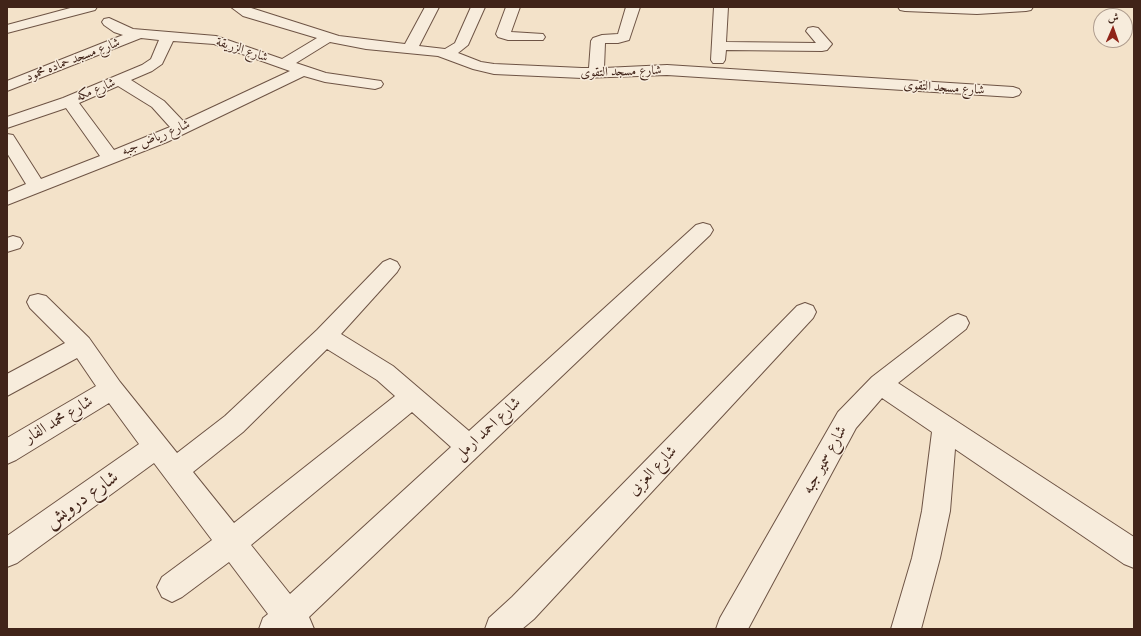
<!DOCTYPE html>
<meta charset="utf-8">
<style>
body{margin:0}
#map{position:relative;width:1141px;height:636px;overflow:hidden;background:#f3e2c9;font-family:"Gentium Book Plus",Amiri,serif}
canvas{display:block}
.frame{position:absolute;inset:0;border:8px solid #412419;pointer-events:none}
.north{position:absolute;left:1093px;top:8px;width:40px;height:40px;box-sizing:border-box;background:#f7ecdc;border:1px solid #ae9c8e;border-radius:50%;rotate:2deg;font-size:11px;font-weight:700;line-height:16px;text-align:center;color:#412419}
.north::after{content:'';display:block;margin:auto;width:14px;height:18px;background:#8f2418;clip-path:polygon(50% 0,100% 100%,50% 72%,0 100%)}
</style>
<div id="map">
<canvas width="1141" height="636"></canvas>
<div class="frame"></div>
<div class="north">ش</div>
</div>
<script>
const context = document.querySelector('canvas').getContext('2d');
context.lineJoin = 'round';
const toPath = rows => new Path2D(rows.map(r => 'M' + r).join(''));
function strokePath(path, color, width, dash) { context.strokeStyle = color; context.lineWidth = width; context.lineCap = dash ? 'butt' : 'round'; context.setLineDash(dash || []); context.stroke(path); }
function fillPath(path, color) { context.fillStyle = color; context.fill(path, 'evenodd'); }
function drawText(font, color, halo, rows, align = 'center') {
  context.font = font + ' "Gentium Book Plus",Amiri,serif'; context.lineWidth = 3; context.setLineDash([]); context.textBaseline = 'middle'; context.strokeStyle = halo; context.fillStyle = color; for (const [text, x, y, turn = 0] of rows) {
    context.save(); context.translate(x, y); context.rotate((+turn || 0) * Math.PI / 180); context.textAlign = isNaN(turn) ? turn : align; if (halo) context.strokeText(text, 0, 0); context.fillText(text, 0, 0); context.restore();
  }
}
const minor = toPath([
 [74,7,97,7,95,10,7,33,7,25,74,7],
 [231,7,248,7,339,36,405,44,425,7,439,7,419,46,445,49,455,43,471,7,485,7,468,45,458,53,481,62,494,64,582,68,589,68,591,41,593,38,602,35,618,34,626,7,640,7,629,40,618,43,605,43,604,68,667,65,1013,87,1019,89,1021,92,1019,95,1013,97,667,75,582,78,494,74,473,69,438,56,366,49,330,42,296,63,326,73,381,81,383,84,381,87,375,89,325,82,304,76,167,142,7,205,7,192,26,184,7,153,7,134,13,135,41,179,100,156,66,108,7,128,7,117,63,98,142,65,151,59,159,40,141,38,7,91,7,81,123,35,114,32,104,25,102,22,104,19,109,18,133,29,216,36,282,59,317,38,243,16,231,7],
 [173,41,214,44,290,71,183,121,164,101,131,80,152,71,162,64,173,41],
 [118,86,152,107,170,127,114,150,79,103,118,86],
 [506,7,520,7,511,32,543,34,545,37,543,40,508,40,498,37,496,34,506,7],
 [714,7,728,7,726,42,816,43,806,31,808,28,813,27,818,28,832,44,827,50,822,51,726,50,725,60,723,63,713,63,711,60,714,7],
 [898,7,1033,7,1031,10,1026,11,977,14,905,11,900,10,898,7],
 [703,223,710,225,713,230,710,235,309,617,314,629,259,629,263,618,268,614,229,562,182,597,172,602,162,597,157,587,162,577,212,540,154,463,17,563,7,567,7,536,139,444,109,403,16,460,7,464,7,438,96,386,77,358,7,396,7,374,65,343,30,308,27,302,30,296,38,294,46,296,89,338,120,382,177,453,225,416,317,330,383,262,390,259,397,262,400,267,397,272,341,334,393,366,469,431,696,225,703,223],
 [327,349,377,380,395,396,234,523,193,472,243,432,327,349],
 [412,412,451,447,290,594,251,545,412,412],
 [13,236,20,238,23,243,20,248,7,252,7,238,13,236],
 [805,303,813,306,816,312,813,318,534,619,522,629,485,629,489,618,512,597,797,306,805,303],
 [958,314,966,317,969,323,966,329,898,383,1134,537,1134,568,1124,564,955,449,950,511,940,558,921,629,891,629,912,558,922,511,932,432,882,398,856,428,748,629,716,629,720,618,838,412,872,377,950,317,958,314]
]);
strokePath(minor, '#6e5445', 2);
fillPath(minor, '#f7ecdc');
drawText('13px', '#412419', '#f7ecdc', [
 ["شارع الزريقة",242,50,18],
 ["شارع مسجد حماده محمود",73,60,-21],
 ["شارع مسجد التقوى",621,72,-2],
 ["شارع مسجد التقوى",944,88,4],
 ["شارع مكه",96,90,-22],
 ["شارع رياض جبه",156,138,-23]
]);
drawText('16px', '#412419', '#f7ecdc', [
 ["شارع محمد الفار",59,420,-31],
 ["شارع احمد ارمل",488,429,-43],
 ["شارع سمير جبه",825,460,-61],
 ["شارع العزبى",653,471,-46]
]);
drawText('19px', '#412419', '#f7ecdc', [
 ["شارع درويش",82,500,-35]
]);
</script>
